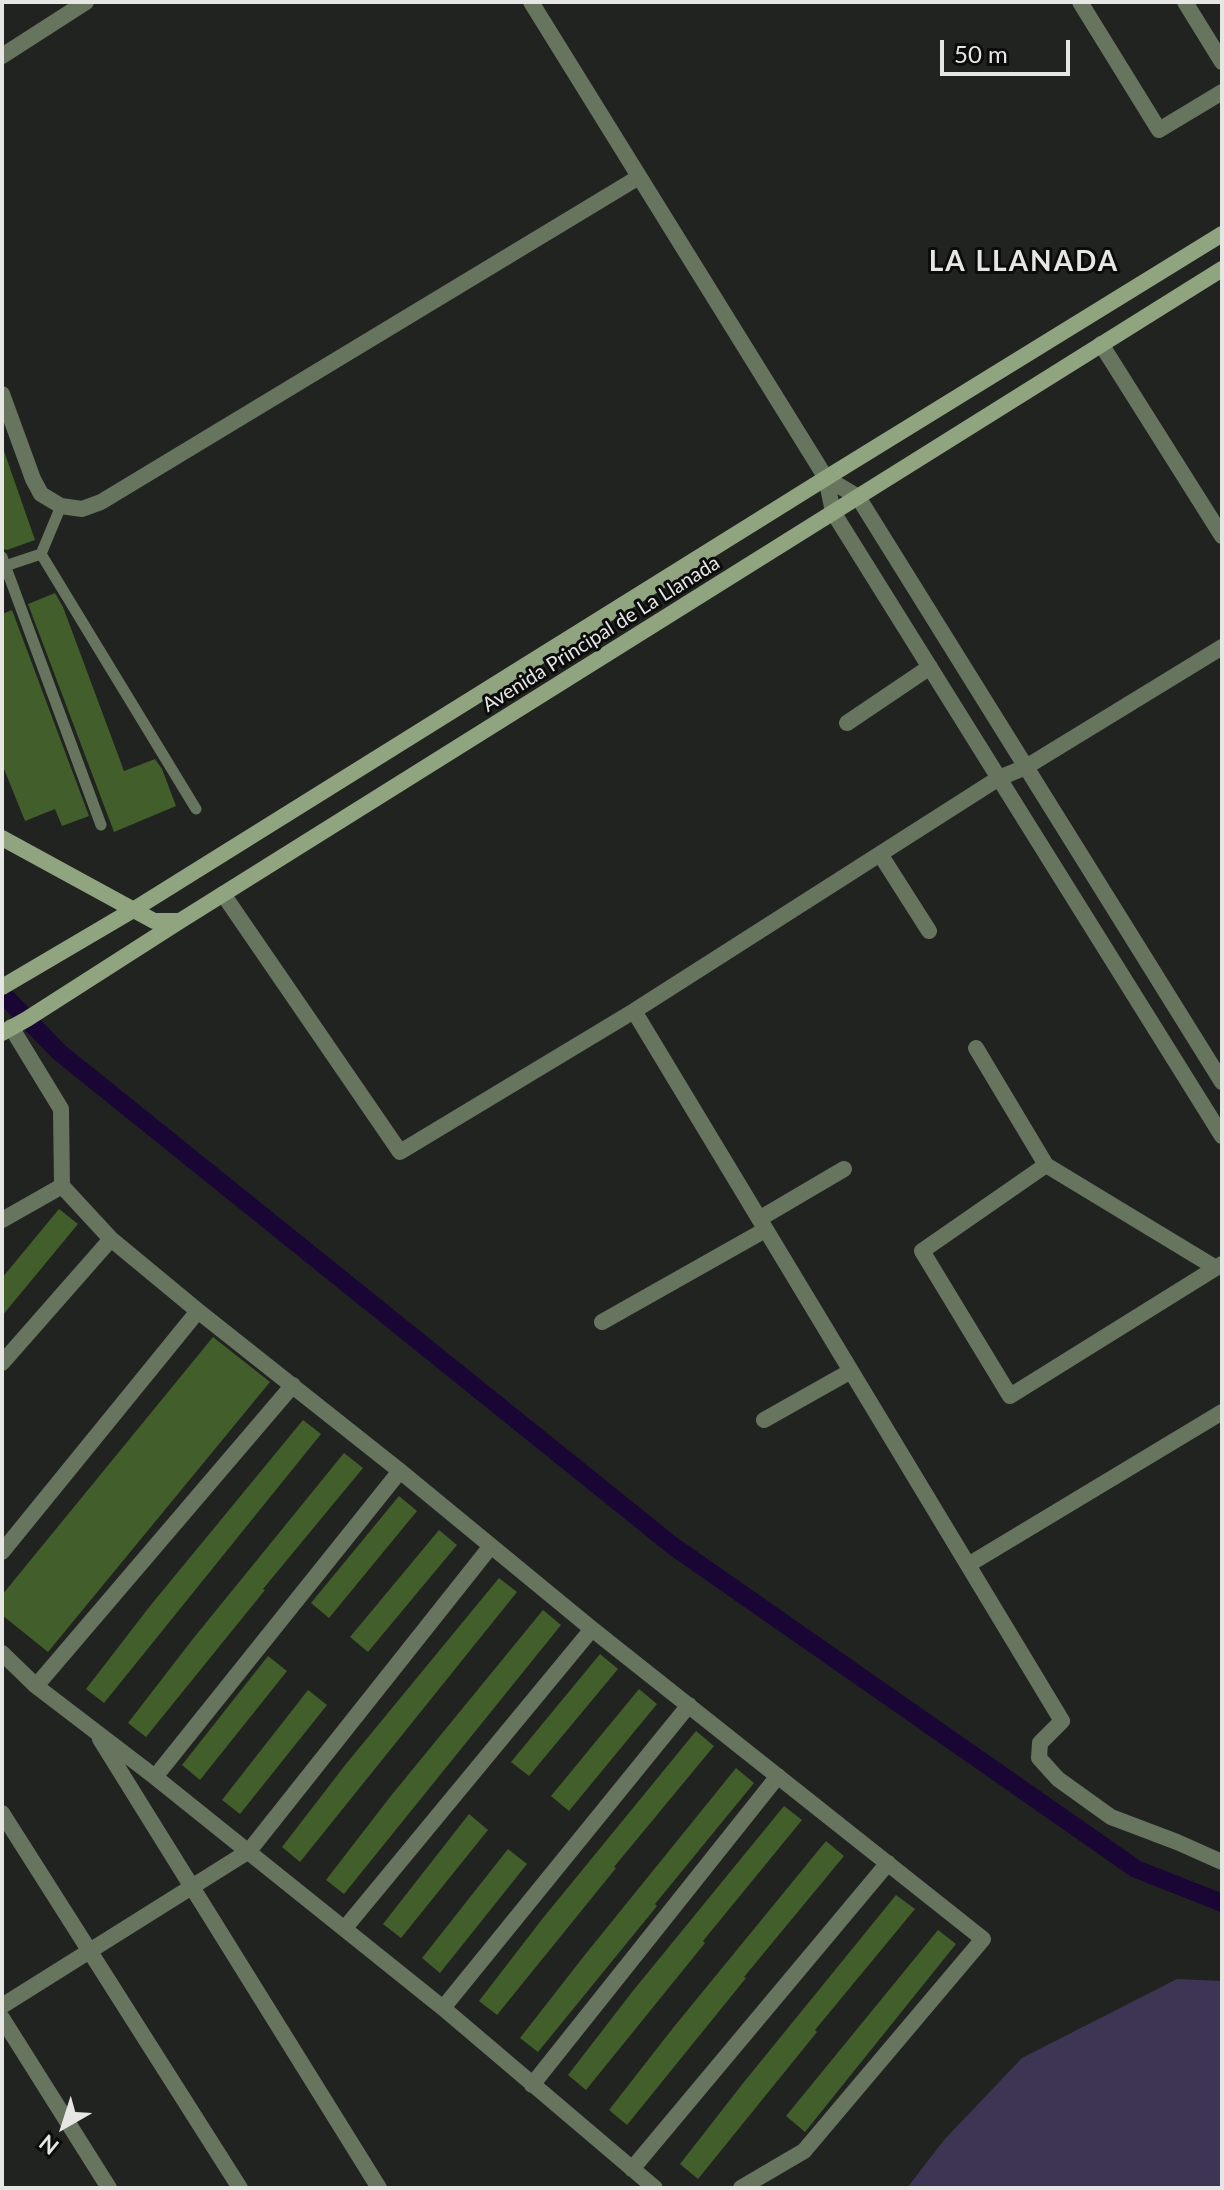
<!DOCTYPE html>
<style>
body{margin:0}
#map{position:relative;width:1224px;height:2190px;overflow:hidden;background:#212320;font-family:Lato,sans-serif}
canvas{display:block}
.frame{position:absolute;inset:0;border:4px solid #e6e7e5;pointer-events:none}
.north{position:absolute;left:24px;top:2086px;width:80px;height:80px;-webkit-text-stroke:6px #0b0c0b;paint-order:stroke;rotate:219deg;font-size:22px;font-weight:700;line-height:32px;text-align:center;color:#e6e7e5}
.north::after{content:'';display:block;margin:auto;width:28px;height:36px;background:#e6e7e5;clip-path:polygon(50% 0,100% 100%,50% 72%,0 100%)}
.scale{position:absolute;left:940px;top:40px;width:130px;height:36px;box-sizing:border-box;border:4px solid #e6e7e5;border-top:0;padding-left:10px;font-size:24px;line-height:28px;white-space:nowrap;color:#e6e7e5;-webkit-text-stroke:6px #0b0c0b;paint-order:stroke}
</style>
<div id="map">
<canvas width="1224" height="2190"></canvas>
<div class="frame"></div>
<div class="north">N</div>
<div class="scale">50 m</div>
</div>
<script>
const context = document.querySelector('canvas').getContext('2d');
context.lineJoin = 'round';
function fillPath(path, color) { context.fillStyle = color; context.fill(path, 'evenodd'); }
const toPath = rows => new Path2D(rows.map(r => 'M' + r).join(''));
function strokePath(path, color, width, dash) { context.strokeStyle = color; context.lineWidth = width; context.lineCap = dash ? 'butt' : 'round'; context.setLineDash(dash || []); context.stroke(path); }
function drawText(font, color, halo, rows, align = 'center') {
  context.font = font + ' Lato,sans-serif'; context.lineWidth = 6; context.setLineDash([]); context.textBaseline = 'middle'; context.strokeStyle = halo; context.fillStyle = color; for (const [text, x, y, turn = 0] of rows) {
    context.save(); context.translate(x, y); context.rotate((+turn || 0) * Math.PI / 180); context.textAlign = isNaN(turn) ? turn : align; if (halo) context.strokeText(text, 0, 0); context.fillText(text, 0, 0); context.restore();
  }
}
fillPath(toPath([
 [1177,1979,1222,1981,1222,2188,907,2188,944,2140,1022,2058]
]), '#3e3555');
strokePath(toPath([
 [2,993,59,1052,673,1546,1136,1869,1222,1903]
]), '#190634', 18);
fillPath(toPath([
 [2,451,4,451,35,540,7,550,2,549],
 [55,593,63,607,124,771,155,759,162,769,176,806,114,832,28,604],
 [12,610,89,816,62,826,55,809,25,821,2,764,2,614],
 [59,1209,78,1224,2,1316,2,1278],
 [213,1337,270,1382,48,1652,2,1615,2,1595],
 [303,1420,321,1434,104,1703,86,1689,150,1606],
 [344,1453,363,1468,263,1589,265,1590,146,1737,128,1723,192,1640],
 [399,1496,417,1511,329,1618,311,1603],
 [439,1530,457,1545,368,1652,350,1637],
 [499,1578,517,1592,300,1862,282,1847,346,1764],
 [543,1610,561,1625,344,1894,326,1880,390,1797],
 [600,1654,618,1669,529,1776,511,1762],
 [268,1656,287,1671,200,1780,182,1765],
 [639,1689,657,1704,569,1811,551,1796],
 [308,1690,327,1705,240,1814,222,1800],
 [696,1731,714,1746,614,1867,616,1868,497,2015,479,2001,543,1918],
 [736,1768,754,1783,655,1904,657,1906,538,2052,520,2038,584,1956],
 [784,1806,802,1820,703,1941,705,1943,586,2090,568,2075,632,1992],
 [469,1814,488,1830,401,1938,383,1924],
 [826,1841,844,1856,744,1977,746,1978,627,2125,609,2110,673,2028],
 [508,1849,527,1864,440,1973,422,1958],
 [896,1895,915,1909,815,2030,817,2032,698,2179,680,2164,744,2082],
 [938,1930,956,1944,805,2132,786,2116]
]), '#425e2a');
strokePath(toPath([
 [41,554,196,809],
 [2,557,101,825],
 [2,567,41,554,61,506]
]), '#68755e', 11);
strokePath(toPath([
 [531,2,826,478,833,512,1222,1136],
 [1080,2,1159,130,1222,92],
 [1185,2,1222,62],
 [2,56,86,2],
 [1101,344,1222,536],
 [2,394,33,479,41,494,61,506,82,509,101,502,639,177],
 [826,478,858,497,1222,1082],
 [847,723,930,667],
 [880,854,929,931],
 [223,894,400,1152,634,1011,999,778,1026,767,1222,647],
 [634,1011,1062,1721,1040,1743,1039,1758,1058,1779,1111,1817,1177,1842,1222,1862],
 [11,1027,61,1109,62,1186,111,1239,198,1311,400,1471,592,1629,983,1939,804,2151,741,2188],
 [976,1048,1046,1165,1216,1268],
 [1046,1165,922,1251,1010,1396,1222,1264],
 [759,1219,844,1169],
 [2,1220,62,1186],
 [602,1322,765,1230],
 [2,1363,111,1239],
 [764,1420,851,1371],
 [2,1552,198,1311],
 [968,1565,1222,1412],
 [2,1653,36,1686,155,1777,443,2008,655,2188],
 [36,1686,293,1385],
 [100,1739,379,2188],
 [155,1777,400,1471],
 [2,1813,240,2188],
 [345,1928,592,1629],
 [2,2006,249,1851,491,1546],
 [443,2008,689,1705],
 [2,2018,109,2188],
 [532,2085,778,1776],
 [632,2169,888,1863]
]), '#68755e', 16);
strokePath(toPath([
 [2,838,154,921,179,921],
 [2,987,133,910,826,478,1222,234],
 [2,1033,27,1019,180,921,1222,269]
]), '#8fa47f', 16);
drawText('20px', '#e6e7e5', '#0b0c0b', [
 ["Avenida Principal de La Llanada",601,634,-32]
]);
context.letterSpacing = '2px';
drawText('bold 28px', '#e6e7e5', '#0b0c0b', [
 ["LA LLANADA",1024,262]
]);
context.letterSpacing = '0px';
</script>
